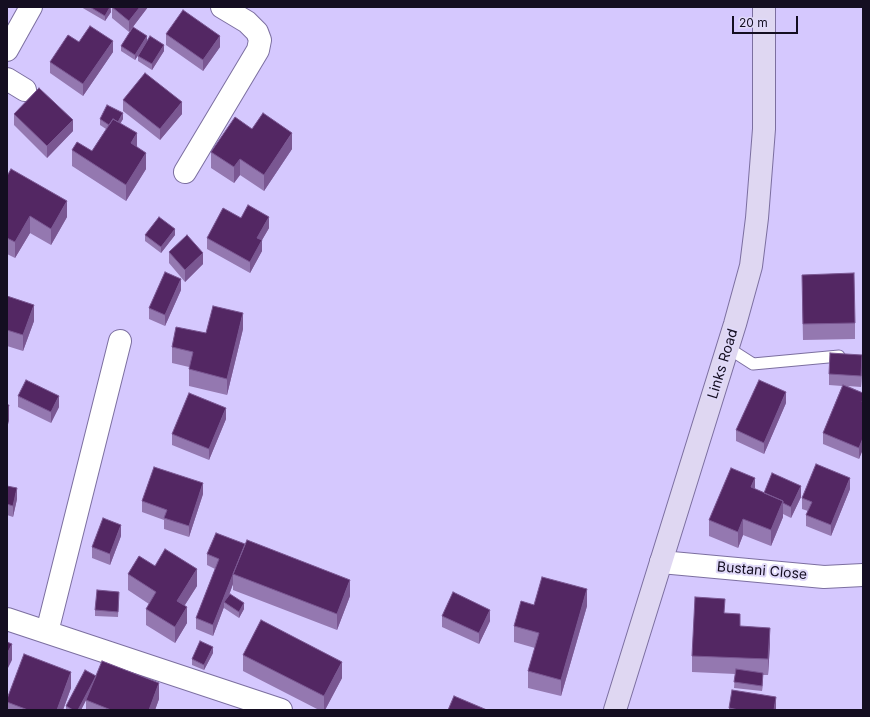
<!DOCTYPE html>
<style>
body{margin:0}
#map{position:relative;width:870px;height:717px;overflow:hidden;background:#d5c8fe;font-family:Inter,sans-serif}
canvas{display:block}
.frame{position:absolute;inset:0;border:8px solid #140e21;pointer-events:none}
.scale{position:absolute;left:732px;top:16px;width:66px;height:18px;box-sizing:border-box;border:2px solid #140e21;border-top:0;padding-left:5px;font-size:12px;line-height:14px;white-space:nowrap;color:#140e21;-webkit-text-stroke:3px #e0d9f9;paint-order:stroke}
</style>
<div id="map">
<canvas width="870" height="717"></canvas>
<div class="frame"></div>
<div class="scale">20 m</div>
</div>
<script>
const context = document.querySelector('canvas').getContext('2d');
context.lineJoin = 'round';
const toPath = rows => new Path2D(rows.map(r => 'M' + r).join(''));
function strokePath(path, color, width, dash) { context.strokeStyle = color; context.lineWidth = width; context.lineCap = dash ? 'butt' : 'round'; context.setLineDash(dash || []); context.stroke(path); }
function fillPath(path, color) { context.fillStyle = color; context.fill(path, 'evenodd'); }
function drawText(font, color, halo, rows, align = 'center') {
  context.font = font + ' Inter,sans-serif'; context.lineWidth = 4; context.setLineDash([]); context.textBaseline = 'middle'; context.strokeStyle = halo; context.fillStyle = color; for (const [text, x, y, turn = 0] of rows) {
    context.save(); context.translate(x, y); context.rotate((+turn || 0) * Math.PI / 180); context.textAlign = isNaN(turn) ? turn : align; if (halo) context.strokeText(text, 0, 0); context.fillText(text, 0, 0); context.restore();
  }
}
const lane = toPath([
 [728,348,753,364,839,356]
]);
const street = toPath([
 [7,50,31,7],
 [7,79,25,90],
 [185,172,258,50,260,40,257,32,247,22,222,7],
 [661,562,824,577,863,575],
 [7,619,281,710],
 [47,632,120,341]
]);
const secondary = toPath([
 [615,710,735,324,751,266,757,218,764,129,764,7]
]);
strokePath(lane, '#7c6fa0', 13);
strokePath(street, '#7c6fa0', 24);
strokePath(secondary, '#7c6fa0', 24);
strokePath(lane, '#fff', 11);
strokePath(street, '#fff', 22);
strokePath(secondary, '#dfd7f2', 22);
fillPath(toPath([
 [81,7,111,7,111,12,105,21],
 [112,7,148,7,129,32,112,18],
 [166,34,220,47,203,71,166,45],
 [147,41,164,51,152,70,138,61,138,56,145,45,135,60,121,51,121,46],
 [79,42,113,52,83,96,50,73,50,62],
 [123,100,182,114,160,140,123,111],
 [14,114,73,131,47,158,14,125],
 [100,119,123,119,120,123,137,146,146,169,126,201,72,166,72,150,92,151,106,129,100,125],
 [252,129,292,149,264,191,240,175,234,183,211,168,211,152],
 [7,176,67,217,51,245,30,233,15,258,7,254],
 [241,218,269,228,262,240,262,251,250,273,207,249,207,238],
 [145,235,175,235,161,253,145,241],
 [169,252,203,264,185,282,169,263],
 [181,290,165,326,149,319,149,308],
 [802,291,855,323,855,339,803,340],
 [7,296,34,321,23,351,7,346],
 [243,329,227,395,189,386,189,367,172,363,172,347,206,333],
 [862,366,861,387,848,386,863,393,863,449,859,459,823,444,823,433,842,386,829,385,829,374],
 [18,396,59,407,51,423,18,407],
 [786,403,764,454,736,441,736,430],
 [226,419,209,460,172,445,172,434],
 [7,486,17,499,13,517,7,515],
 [755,489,764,493,801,497,791,518,783,514,783,517,771,546,743,535,738,548,709,536,709,520],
 [850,489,831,536,806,526,806,515,808,511,802,509,802,498],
 [203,494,189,537,164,529,164,520,142,512,142,501],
 [121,536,110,565,92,558,92,547],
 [207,554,350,596,337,630,233,590,233,584,229,595,244,609,239,618,224,608,224,607,213,636,196,629,196,618,215,569,207,565],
 [155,566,197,586,185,605,187,623,175,643,146,625,146,609,149,604,128,590,128,574],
 [119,597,118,617,95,616,95,610],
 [534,605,587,606,561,696,528,688,528,671,535,648,514,642,514,626],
 [725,613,740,626,770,644,768,675,763,675,762,691,734,688,735,674,692,672,692,656],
 [442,616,490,621,479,644,442,627],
 [213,653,204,670,192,665,192,659],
 [243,655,342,678,325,710,319,710,243,671],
 [96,676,159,699,155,710,86,710,86,700,81,710,66,710,66,706],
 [71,688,63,710,7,710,7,699],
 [729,708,776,708,776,710,729,710]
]), '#9478b0');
fillPath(toPath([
 [110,7,111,12,105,21,105,16],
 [140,7,148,7,129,32,129,21],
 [147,36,147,42,135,60,135,55],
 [220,36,220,47,203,71,203,60],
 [113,41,113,52,83,96,83,84],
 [164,45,164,51,152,70,152,64],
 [182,102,182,114,160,140,160,129],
 [123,113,123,119,115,133,115,128],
 [73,120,73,131,47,158,47,146],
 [137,133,137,150,131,143],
 [292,133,292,149,264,191,264,175],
 [146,153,146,169,126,201,126,185],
 [240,159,240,175,234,183,234,167],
 [67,201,67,217,51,245,51,229],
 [30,216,30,233,15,258,15,242],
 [269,217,269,228,262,240,262,251,250,273,250,262,257,238],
 [175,229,175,235,161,253,161,247],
 [203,253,203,264,185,282,185,270],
 [181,279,181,290,165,326,165,315],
 [34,305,34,321,23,351,23,335],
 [243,313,243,329,227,395,227,379],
 [862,355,862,366,861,387,861,376],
 [786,392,786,403,764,454,764,443],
 [59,396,59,407,51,423,51,412],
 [9,405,9,421,7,428,7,412],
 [226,408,226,419,209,460,209,449],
 [863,438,863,449,859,459,859,448],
 [755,478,755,494,751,487],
 [850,478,850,489,831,536,831,525],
 [203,483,203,494,189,537,189,526],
 [801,486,801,497,791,518,791,507],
 [17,488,17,499,13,517,13,506],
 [783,501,783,517,771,546,771,530],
 [743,519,743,535,738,548,738,532],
 [121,525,121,536,110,565,110,554],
 [245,544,233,574,233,584,226,603,224,602,224,607,213,636,213,625],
 [197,569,197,586,177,617,177,601],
 [350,580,350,596,337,630,337,614],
 [587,589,587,606,561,696,561,680],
 [244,603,244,609,239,618,239,612],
 [187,607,187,623,175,643,175,627],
 [490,610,490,621,479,644,479,633],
 [770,628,770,644,768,675,768,659],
 [12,644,12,660,7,670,7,654],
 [213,647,213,653,204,670,204,665],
 [342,662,342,678,325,710,324,710,324,696],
 [71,672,71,688,63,710,57,710],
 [763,673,763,679,762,691,762,686],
 [96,676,96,681,81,710,78,710],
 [159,683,159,699,155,710,149,710],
 [776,697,776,710,774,710]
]), '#7a5792');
const building = toPath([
 [90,7,110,7,105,16,90,7],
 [112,7,140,7,129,21,112,7],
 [183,10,220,36,203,60,166,34,183,10],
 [90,26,113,41,83,84,50,62,68,35,79,42,90,26],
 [133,27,147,36,135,55,121,46,133,27],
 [150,36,164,45,152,64,138,56,150,36],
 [145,73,182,102,160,129,123,100,145,73],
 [39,88,73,120,47,146,14,114,39,88],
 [107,105,123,113,118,122,113,119,109,125,100,119,107,105],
 [263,113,292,133,264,175,240,159,234,167,211,152,235,117,252,129,263,113],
 [113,119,137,133,131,143,146,153,126,185,72,150,77,142,92,151,113,119],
 [11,169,67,201,51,229,30,216,15,242,7,238,7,176,11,169],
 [248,205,269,217,257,238,262,240,250,262,207,238,223,208,241,218,248,205],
 [159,217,175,229,161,247,145,235,159,217],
 [187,235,203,253,185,270,169,252,187,235],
 [165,272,181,279,165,315,149,308,165,272],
 [854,273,855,323,803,324,802,275,854,273],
 [7,296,34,305,23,335,7,330,7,296],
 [213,306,243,313,227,379,189,369,193,352,172,347,176,327,206,333,213,306],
 [830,353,862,355,861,376,829,374,830,353],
 [26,380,59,396,51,412,18,396,26,380],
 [759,380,786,392,764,443,736,430,759,380],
 [843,385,863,393,863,400,862,402,863,402,863,438,859,448,823,433,843,385],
 [189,393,226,408,209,449,172,434,189,393],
 [7,405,9,405,7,412,7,405],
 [816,464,850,478,831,525,806,515,812,502,802,498,816,464],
 [154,467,203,483,189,526,164,518,167,510,142,501,154,467],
 [731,468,755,478,751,487,783,501,771,530,743,519,738,532,709,520,731,468],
 [772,473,801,486,791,507,783,503,783,501,764,493,772,473],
 [7,486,17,488,13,506,7,504,7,486],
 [103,518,121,525,110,554,92,547,103,518],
 [216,533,245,544,213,625,196,618,219,559,207,554,216,533],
 [247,540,350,580,337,614,233,574,247,540],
 [165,549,197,569,177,601,187,607,175,627,146,609,156,592,128,574,139,556,155,566,165,549],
 [542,577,587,589,561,680,528,671,539,633,514,626,521,601,534,605,542,577],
 [97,590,119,592,118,612,95,610,97,590],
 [453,592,490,610,479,633,442,616,453,592],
 [230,594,244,603,239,612,224,602,230,594],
 [695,597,725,599,724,613,740,614,740,626,770,628,768,659,692,656,695,597],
 [261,620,342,662,324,696,243,655,261,620],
 [200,641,213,647,204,665,192,659,200,641],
 [7,642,12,644,7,654,7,642],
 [24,654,71,672,57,710,28,710,7,702,7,699,24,654],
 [102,661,159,683,149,710,111,710,86,700,102,661],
 [736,669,763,673,762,686,734,682,736,669],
 [85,670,96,676,78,710,73,710,66,706,85,670],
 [732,690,776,697,774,710,739,710,729,708,732,690],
 [454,696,487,710,448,710,454,696]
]);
fillPath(building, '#532763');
strokePath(building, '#7a5792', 1);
drawText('14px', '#140e21', '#e0d9f9', [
 ["Links Road",723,364,-73],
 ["Bustani Close",762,571,5]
]);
</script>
